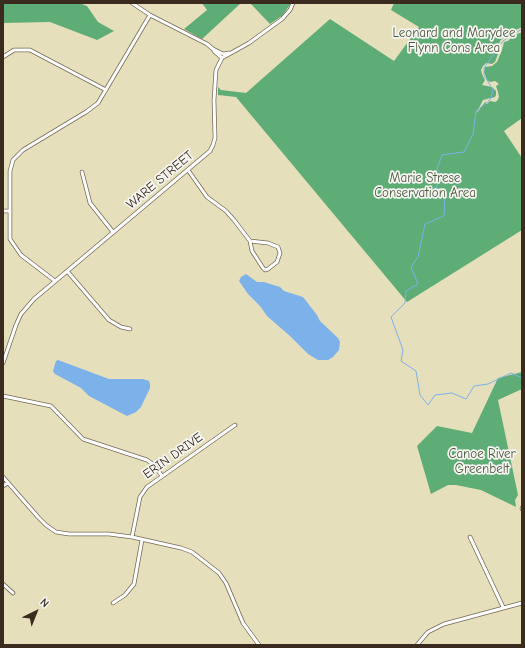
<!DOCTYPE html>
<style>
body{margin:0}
#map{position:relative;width:525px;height:648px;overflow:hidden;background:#e6dfbb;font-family:"Comic Neue",sans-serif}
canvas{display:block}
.frame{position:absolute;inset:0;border:4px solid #3b2a1e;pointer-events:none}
.north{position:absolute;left:16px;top:592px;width:40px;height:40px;-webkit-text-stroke:3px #f6f6f2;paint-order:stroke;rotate:43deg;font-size:11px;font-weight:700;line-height:16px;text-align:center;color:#3b2a1e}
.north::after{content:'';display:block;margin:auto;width:14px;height:18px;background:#3b2a1e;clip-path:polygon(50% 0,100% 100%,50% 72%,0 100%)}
</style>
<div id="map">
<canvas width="525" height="648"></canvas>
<div class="frame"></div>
<div class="north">N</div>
</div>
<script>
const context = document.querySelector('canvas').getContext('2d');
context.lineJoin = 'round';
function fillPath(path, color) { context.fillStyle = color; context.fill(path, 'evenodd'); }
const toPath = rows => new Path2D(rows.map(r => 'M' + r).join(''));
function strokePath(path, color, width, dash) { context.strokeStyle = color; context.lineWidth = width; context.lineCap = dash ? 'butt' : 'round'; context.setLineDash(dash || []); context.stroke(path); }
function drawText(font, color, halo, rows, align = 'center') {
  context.font = font + ' "Comic Neue",sans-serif'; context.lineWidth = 3.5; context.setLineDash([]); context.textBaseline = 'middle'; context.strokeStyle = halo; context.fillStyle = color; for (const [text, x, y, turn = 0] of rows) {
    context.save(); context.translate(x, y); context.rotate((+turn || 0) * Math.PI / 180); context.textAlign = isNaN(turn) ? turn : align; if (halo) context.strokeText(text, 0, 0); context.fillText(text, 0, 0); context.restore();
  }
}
fillPath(toPath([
 [3,3,79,3,87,6,98,22,114,31,97,40,50,22,3,23],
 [202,3,241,3,202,39,184,29,207,10],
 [250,3,291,3,283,15,270,24],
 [394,3,522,3,522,27,514,31,510,31,500,41,497,51,498,54,495,62,492,64,486,63,483,66,481,70,482,74,485,80,482,85,492,87,496,91,496,95,495,97,483,100,476,114,485,102,487,104,490,101,495,102,497,101,499,97,498,92,496,86,499,84,495,81,490,82,487,80,484,72,485,67,492,66,497,62,502,50,504,42,508,41,513,36,522,32,522,118,504,131,522,158,522,230,407,302,236,97,218,95,218,87,221,90,246,93,330,19,394,61,419,27,391,10],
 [522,372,522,389,498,400,518,495,515,500,516,507,481,490,456,485,448,485,431,494,417,446,437,426,472,433,498,378]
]), '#5eac76');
fillPath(toPath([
 [246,274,257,282,264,282,280,287,284,291,303,297,317,315,320,321,338,338,340,342,339,350,333,357,328,360,318,360,308,354,290,336,267,316,260,306,248,294,239,281,241,277],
 [58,360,109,379,143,379,149,381,150,384,150,388,141,407,136,412,127,416,89,396,81,388,55,374,53,371,56,361]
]), '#7cb1ea');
strokePath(toPath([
 [522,29,503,41,484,68,484,75,493,90,490,100,476,111,473,134,464,152,442,155,437,169,443,176,436,187,445,196,444,216,425,224,418,257,411,267,418,284,406,291,405,303,391,317,403,350,401,361,416,371,420,395,428,405,435,395,452,393,466,399,474,386,488,384,511,373,522,378]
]), '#7cb1ea', 1);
const minor = toPath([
 [132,3,150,15,207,44,213,49,223,54,229,53],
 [214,51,222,58],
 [3,57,14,50,30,50,106,90],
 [188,170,207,197,226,211,234,220,250,241,252,251,263,268,265,270,268,269,277,262,280,253,278,247,268,243,250,241],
 [82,172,90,203,113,232],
 [3,211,10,211],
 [67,271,109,320,121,327,130,329],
 [55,281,21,255,10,239,10,171,13,160,23,150,86,112,98,103,150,15],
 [3,363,16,325,21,314,34,299,210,151,213,145,215,138,214,100,216,70,222,58,249,43,282,19,290,10,293,3],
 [3,396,51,406,83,439,147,460,154,465,162,476],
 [3,477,38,517,46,525,56,532,69,534,109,534,132,537,181,548,192,552,219,573,226,583,243,623,259,645],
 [3,486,8,483],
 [522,508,522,509],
 [132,537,140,497,147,487,235,425],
 [470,537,503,607],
 [3,584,13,593],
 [113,603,125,595,134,584,142,540],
 [417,645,428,632,444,624,522,603]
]);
strokePath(minor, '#776955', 4.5);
strokePath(minor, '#fff', 3);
drawText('13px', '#4c593e', '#f6f6f2', [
 ["Leonard and Marydee",454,33],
 ["Flynn Cons Area",454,48],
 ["Marie Strese",425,178],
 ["Conservation Area",425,193],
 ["Canoe River",482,454],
 ["Greenbelt",482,469]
]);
drawText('13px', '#3b2a1e', '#f6f6f2', [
 ["WARE STREET",160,180,-40],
 ["ERIN DRIVE",173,456,-35]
]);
</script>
